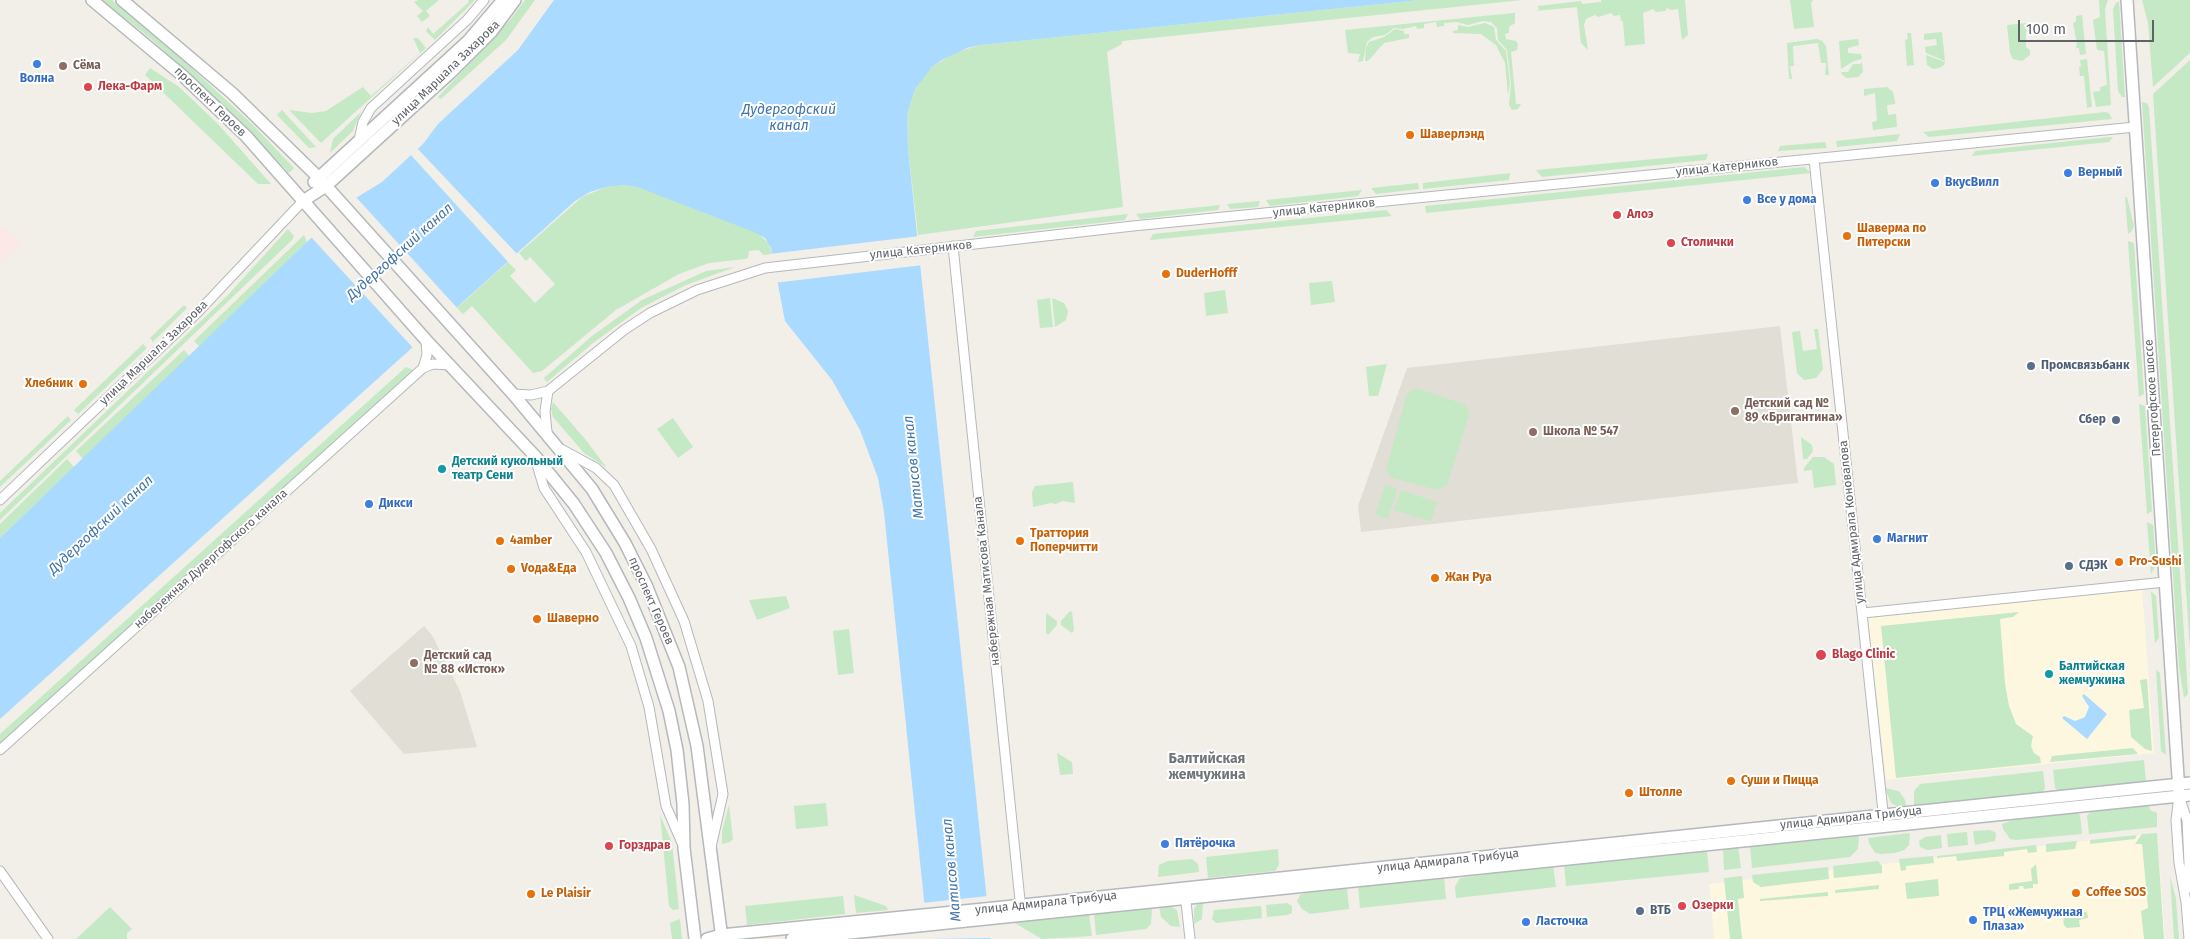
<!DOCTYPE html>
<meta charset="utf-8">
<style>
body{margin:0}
#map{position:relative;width:2190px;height:939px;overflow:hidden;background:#f1efe8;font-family:"Fira Sans",sans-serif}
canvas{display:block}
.scale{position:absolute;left:2018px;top:20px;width:136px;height:22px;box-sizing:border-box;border:2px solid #5f6368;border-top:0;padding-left:6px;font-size:15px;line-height:18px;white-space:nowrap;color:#5f6368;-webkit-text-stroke:4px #fff;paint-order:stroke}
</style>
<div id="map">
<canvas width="2190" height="939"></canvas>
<div class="scale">100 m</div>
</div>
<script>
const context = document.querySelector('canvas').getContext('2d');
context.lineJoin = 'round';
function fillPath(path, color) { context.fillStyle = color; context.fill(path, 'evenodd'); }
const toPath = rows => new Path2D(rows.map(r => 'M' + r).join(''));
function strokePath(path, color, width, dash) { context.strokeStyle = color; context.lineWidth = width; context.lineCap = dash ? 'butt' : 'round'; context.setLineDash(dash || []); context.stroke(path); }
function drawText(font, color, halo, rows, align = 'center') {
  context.font = font + ' "Fira Sans",sans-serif'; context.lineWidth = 4; context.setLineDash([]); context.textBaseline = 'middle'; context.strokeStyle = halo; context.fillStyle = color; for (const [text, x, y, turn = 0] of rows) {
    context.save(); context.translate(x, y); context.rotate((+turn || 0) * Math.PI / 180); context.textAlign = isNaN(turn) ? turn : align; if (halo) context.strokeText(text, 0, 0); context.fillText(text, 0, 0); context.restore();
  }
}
fillPath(toPath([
 [2142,588,2154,753,1886,780,1868,616],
 [2157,833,2165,939,1714,939,1709,884]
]), '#fef7e0');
fillPath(toPath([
 [1780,326,1798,483,1361,532,1358,506,1407,368],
 [424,626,432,635,460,691,477,747,404,754,350,691]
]), '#e1ded6');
fillPath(toPath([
 [0,225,23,242,0,264]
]), '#fce8e6');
fillPath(toPath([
 [102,0,112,0,171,49,252,124,294,168,289,173,243,124,196,80,150,38],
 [418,0,439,0,426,11,430,16,422,22,417,16,423,11,414,2],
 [468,0,475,0,435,40,426,31,428,27,433,34,469,2],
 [525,0,535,0,506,40,441,99,438,97,510,20],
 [1420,0,1523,0,1122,41,1122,44,1107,52,1123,207,918,235,908,149,907,114,915,89,922,78,931,68,954,53,980,45],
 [1601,0,1685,0,1688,35,1682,40,1678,9,1671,10,1667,8,1665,11,1656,12,1653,9,1643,13,1645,44,1625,46,1623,21,1621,21,1620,15,1614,16,1611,13,1598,17,1595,15,1586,19,1584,25,1588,50,1581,43,1577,7,1535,11,1539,10,1538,6,1581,1,1582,4,1601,2],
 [1790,0,1813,0,1811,3,1814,27,1794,29],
 [2099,0,2108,0,2105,9,2111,105,2096,107,2093,92,2100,91,2100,87,2107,85,2104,51,2097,50,2093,20,2100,17],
 [2142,0,2190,0,2190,53,2153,87,2148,23],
 [2119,1,2125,97,2122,97,2118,91,2113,9,2116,3],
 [1523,12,1515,13,1515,23,1509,27,1509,33,1505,34,1506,39,1516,41,1518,44,1517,50,1511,52,1516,104,1521,104,1518,109,1512,110,1509,105,1511,83,1507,50,1498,40,1497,28,1491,22,1483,21,1468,25,1457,22,1444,23,1444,26,1437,27,1436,22,1424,24,1424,28,1417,29,1416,26,1403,29,1394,28,1385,35,1373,37,1367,42,1363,61,1358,62,1360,54,1348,53,1345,30],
 [2082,15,2086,54,2080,55,2079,48,2076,48,2077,44,2073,23,2076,22,2076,16],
 [1485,23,1494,27,1496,40,1506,51,1510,83,1508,95,1505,63,1496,45,1481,34,1453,33,1453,31,1458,30,1458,25,1468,27],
 [2027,23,2029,31,2026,31,2026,47,2030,50,2030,55,2022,61,2013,59,2010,53,2007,25],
 [1395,29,1404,31,1404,34,1409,34,1409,38,1384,43,1368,61,1365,61,1366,48,1369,42,1384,37],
 [1941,32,1942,33,1945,61,1926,53,1925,47,1937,45,1936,39,1924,40,1924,34],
 [1907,33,1911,33,1914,65,1907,66,1905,40,1908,39],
 [413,38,418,38,426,48,321,143,289,110,312,113,326,111,363,87,371,96,420,53],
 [1817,39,1822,41,1826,46,1829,75,1825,75,1826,63,1821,63,1818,43,1793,46,1794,66,1790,66,1792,79,1789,79,1787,43],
 [1858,39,1859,45,1848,48,1848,53,1861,54,1862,59,1854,61,1841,69,1839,41],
 [1926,55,1945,62,1944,65,1939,68,1933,69,1927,65],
 [2087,59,2092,107,2087,108,2084,76,2080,76,2079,67,2081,66,2080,60],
 [2190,60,2190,650,2153,94],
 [1862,62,1863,72,1858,77,1847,78,1842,75,1841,72,1848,72,1853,64,1860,64],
 [150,68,179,87,218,124,271,184,258,184,145,75],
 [1887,87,1893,92,1895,101,1895,104,1887,105,1888,115,1896,114,1897,127,1873,130,1872,122,1877,121,1875,93,1864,96,1864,89],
 [2142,102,2147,103,2149,107,2188,694,2184,698,2179,667],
 [282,110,316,147,309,148,277,115],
 [361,112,353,131,330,153,333,139],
 [2105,112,2109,113,2112,119,1929,137,1923,132],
 [1900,134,1897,141,1837,147,1836,141],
 [2110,137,2113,137,2109,142,1972,156,1975,151],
 [1825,142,1827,148,1778,151,1780,146],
 [1708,154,1706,160,1542,177,1536,170],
 [1804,167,1811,173,1426,213,1425,206],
 [1510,173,1509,180,1423,189,1423,183],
 [1418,183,1419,189,1376,194,1371,188],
 [625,185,645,189,758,233,769,244,772,254,763,255,759,250,749,251,748,258,745,259,709,263,679,274,616,310,542,371,533,373,472,306,463,314,457,308,508,262,516,270,510,276,535,303,555,284,530,257,526,261,519,253,582,197,606,187],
 [1362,190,1358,196,1270,206,1266,200],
 [2125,197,2127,197,2134,226,2131,232,2128,234],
 [1260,201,1258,207,1230,209,1227,204],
 [1220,205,1218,210,1140,219,1136,214],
 [1386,210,1392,216,1150,240,1153,234],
 [1128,214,1125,220,973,237,976,231],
 [288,229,294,236,292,240,0,520,0,513,228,295],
 [304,235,307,242,200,347,194,341],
 [2128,241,2134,243,2144,394,2139,397],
 [735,267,686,285,641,308,593,343,547,382,544,378,592,336,642,300,706,271],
 [1332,281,1335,302,1311,305,1309,283],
 [1225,290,1228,313,1206,316,1204,293],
 [1050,298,1053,327,1040,328,1037,300],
 [1052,298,1064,303,1068,311,1066,320,1055,327],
 [184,305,187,308,153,342,150,338],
 [1814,329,1818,329,1823,369,1816,378,1804,380,1797,373,1792,332,1800,331,1803,351,1817,349],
 [143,344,147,348,78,414,74,410],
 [184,350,190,357,83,459,76,451],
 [1387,364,1378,396,1369,396,1366,367],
 [406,367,413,370,0,743,0,734],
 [1416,388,1463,404,1467,407,1469,415,1447,485,1438,490,1392,478,1386,470,1407,394],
 [553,402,585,439,607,468,584,453,553,417,551,409],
 [2139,404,2145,406,2152,511,2147,514],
 [68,416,71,420,0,487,0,481],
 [673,418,693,447,678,458,657,429],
 [1801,437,1812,445,1813,451,1807,459,1803,459],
 [1813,457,1824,457,1834,464,1836,485,1814,488,1812,470,1804,471,1804,468],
 [67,459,74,467,0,538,0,524],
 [1073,482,1075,503,1063,501,1056,504,1051,503,1033,507,1032,492,1035,486],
 [1385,485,1397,489,1388,519,1375,515],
 [1401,490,1437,502,1431,521,1394,510],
 [2147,522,2153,525,2156,564,2151,574],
 [2151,591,2156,596,2159,638,2155,643],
 [786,596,790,608,757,620,749,600],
 [1070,611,1072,612,1074,630,1072,633,1061,625,1061,621],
 [2019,612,2013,617,2000,619,2005,683,2009,706,2016,724,2033,736,2031,746,2034,753,2040,757,2041,763,1896,778,1881,626],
 [1046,613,1057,621,1057,625,1048,635,1046,633],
 [849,629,854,673,838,675,833,631],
 [2156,670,2160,673,2166,755,2161,751],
 [2147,679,2152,751,2145,749,2131,737,2129,710,2144,708,2140,680],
 [2133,748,2138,754,2050,762,2052,756],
 [1057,753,1072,762,1073,774,1060,775],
 [2144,760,2146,782,2059,792,2055,788,2053,770],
 [2043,771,2045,788,2042,793,1914,806,1914,791,1920,784],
 [1885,788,1899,791,1905,800,1906,807,1901,808,1891,803],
 [826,803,828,826,796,829,794,806],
 [2149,804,2150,810,2157,813,2157,827,2089,834,2087,816,2091,810],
 [729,805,733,839,730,842,722,844,722,831],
 [2075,811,2080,815,2082,834,2016,840,2010,839,2003,829,2002,824,2026,816],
 [660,815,672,843,679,909,673,910,669,906],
 [1990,830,1996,833,1995,841,1975,845,1973,831],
 [1967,832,1968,845,1948,847,1947,834],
 [1910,833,1909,845,1904,850,1895,853,1881,854,1875,853,1869,843,1868,838],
 [2157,833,2164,939,2144,939,2141,911,2148,908,2142,844,2135,844,2142,834],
 [1859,835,1858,849,1850,857,1752,868,1750,846],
 [1941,835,1942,848,1927,850,1920,847,1919,841,1925,837],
 [2137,835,2135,839,2090,844,2090,840],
 [2077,841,2075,849,2046,852,2046,844],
 [2036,845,2037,852,2028,853,2027,849,2004,852,2004,856,1957,861,1956,856,1937,858,1937,856],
 [1738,846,1741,868,1724,870,1723,848],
 [1278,849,1279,865,1275,871,1208,878,1206,857],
 [1707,851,1709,872,1566,886,1564,864],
 [1933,856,1934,863,1906,866,1906,870,1901,871,1899,859],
 [1192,859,1198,864,1199,872,1158,877,1159,865,1168,861],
 [1878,861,1882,866,1882,873,1834,878,1833,866],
 [2036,864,2038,884,2033,884,2033,888,2024,889,2023,886,2019,886,2019,889,2009,890,2009,884,2032,881,2031,869],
 [1553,865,1556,887,1456,898,1455,887,1460,878],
 [1828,867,1829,879,1761,887,1753,882,1752,875],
 [1742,876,1744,898,1738,899,1742,939,1730,939,1724,878],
 [2170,876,2176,899,2179,939,2174,939],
 [1444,877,1446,899,1360,908,1358,886],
 [1938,879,1939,896,1907,899,1905,883],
 [1879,885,1879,889,1835,893,1835,890],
 [1347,887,1349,909,1310,914,1302,909,1297,901,1300,895,1313,890],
 [1828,892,1828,896,1760,901,1760,899],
 [854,895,886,906,888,910,856,913],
 [843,896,845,914,747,925,745,906],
 [1203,902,1202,919,1194,924,1194,909,1198,903],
 [1287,903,1292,906,1292,913,1288,915,1267,917,1266,905],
 [1168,905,1177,910,1180,927,1171,926,1161,917,1159,906],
 [1261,906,1262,918,1216,923,1212,919,1214,910],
 [110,907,132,929,127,933,127,939,76,939],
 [1152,907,1151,924,1146,929,1096,935,1094,913],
 [2087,912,2088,918,2079,920,2080,927,2067,928,2064,925,2063,917,2065,914],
 [1089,914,1092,936,1042,939,1013,922],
 [680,919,682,939,672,939,670,923]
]), '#c5e8c5');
fillPath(toPath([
 [554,0,1420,0,980,45,967,48,942,60,931,68,915,89,907,114,908,149,991,939,928,939,884,512,878,478,860,430,832,380,785,321,771,248,765,238,754,232,640,188,625,185,606,187,590,192,575,201,0,719,0,538,310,239,356,198,382,182,423,144,438,124,518,50],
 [2084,694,2107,714,2087,739,2062,718,2064,716,2075,721,2085,717,2089,707,2082,696]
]), '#aadaff');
fillPath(toPath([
 [416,147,519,256,510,264,409,153],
 [355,196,459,310,414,349,310,236],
 [920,236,923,265,774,283,769,254],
 [988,896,993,938,926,939,922,903]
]), '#f1efe8');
const minor = toPath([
 [359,140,363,122,371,108,467,20,484,0],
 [1814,159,1884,821],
 [953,246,1021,910],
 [423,368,427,355,426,340],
 [513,394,531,395,548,391,624,330,650,313,697,290,765,268,1133,226,2135,127],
 [547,432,545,411,548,391],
 [561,449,596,468,614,485,651,549,684,621,708,701,723,794,711,847],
 [535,458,544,488,586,552,631,646,649,707,666,806,682,843],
 [0,500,198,312,303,201],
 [1863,613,2165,582],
 [0,750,423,368,433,364,449,365],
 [2179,796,2176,820,2179,863,2186,902,2189,939],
 [2180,799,2187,820,2189,863,2187,889],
 [0,871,48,939],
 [1185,893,1190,939]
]);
const tertiary = toPath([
 [92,0,183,76,246,136,426,340,535,456,574,504,606,553,629,598,646,638,669,711,677,750,683,804,684,848,695,939],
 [122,0,232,93,318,177,513,394,592,489,625,543,647,587,679,667,697,746,722,939],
 [2127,0,2179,792],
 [314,182,468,41,503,0],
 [303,201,326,186,450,73,492,31,515,0],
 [707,939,721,935,994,908,2190,783],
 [792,939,2190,795]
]);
strokePath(minor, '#b5b8bc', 11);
strokePath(tertiary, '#b5b8bc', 14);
strokePath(minor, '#fff', 9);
strokePath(tertiary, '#fff', 11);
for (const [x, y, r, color] of [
 [37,64,5,"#3f7fe0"],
 [63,66,5,"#8d6e63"],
 [88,87,5,"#e0444e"],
 [1410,135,5,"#e8710a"],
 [2068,173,5,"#3f7fe0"],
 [1935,183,5,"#3f7fe0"],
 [1747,200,5,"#3f7fe0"],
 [1617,215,5,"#e0444e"],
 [1847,236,5,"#e8710a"],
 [1671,243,5,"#e0444e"],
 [1166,274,5,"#e8710a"],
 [2031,366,5,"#5c6f8a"],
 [83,384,5,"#e8710a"],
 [1735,411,5,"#8d6e63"],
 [2116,420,5,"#5c6f8a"],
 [1533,432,5,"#8d6e63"],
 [442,469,5,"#0f9aa8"],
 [369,504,5,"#3f7fe0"],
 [1877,539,5,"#3f7fe0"],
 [500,541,5,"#e8710a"],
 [1020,541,5,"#e8710a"],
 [2119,562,5,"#e8710a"],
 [2069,566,5,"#5c6f8a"],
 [511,569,5,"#e8710a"],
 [1435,578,5,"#e8710a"],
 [537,619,5,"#e8710a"],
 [1821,655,6,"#e0444e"],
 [414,663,5,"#8d6e63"],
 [2049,674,5,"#0f9aa8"],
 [1731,781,5,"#e8710a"],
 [1629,793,5,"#e8710a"],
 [1165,844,5,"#3f7fe0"],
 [609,846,5,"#e0444e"],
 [2076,893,5,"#e8710a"],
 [531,894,5,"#e8710a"],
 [1682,906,5,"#e0444e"],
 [1640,911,5,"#5c6f8a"],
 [1973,920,5,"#3f7fe0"],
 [1526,922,5,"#3f7fe0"]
]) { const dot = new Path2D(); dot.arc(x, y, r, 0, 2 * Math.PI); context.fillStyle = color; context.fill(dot); strokePath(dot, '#fff', 2); }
drawText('bold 12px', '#785e54', '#fff', [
 ["Сёма",73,66],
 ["Детский сад №",1745,404],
 ["89 «Бригантина»",1745,418],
 ["Школа № 547",1543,432],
 ["Детский сад",424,656],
 ["№ 88 «Исток»",424,670]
], 'left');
drawText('12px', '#5f6368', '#fff', [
 ["улица Маршала Захарова",446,73,-44],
 ["проспект Героев",210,102,44],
 ["улица Катерников",1727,167,-6],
 ["улица Катерников",1324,208,-6],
 ["улица Катерников",921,250,-6],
 ["улица Маршала Захарова",154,353,-44],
 ["Петергофское шоссе",2153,398,-94],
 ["улица Адмирала Коновалова",1852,522,-96],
 ["набережная Дудергофского канала",211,559,-42],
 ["набережная Матисова Канала",987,581,-96],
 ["проспект Героев",651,601,66],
 ["улица Адмирала Трибуца",1851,818,-6],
 ["улица Адмирала Трибуца",1448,861,-6],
 ["улица Адмирала Трибуца",1046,903,-6]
]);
drawText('bold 12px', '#366cbe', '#fff', [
 ["Волна",37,79,"center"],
 ["Верный",2078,173],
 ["ВкусВилл",1945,183],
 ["Все у дома",1757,200],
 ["Дикси",379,504],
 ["Магнит",1887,539],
 ["Пятёрочка",1175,844],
 ["ТРЦ «Жемчужная",1983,913],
 ["Плаза»",1983,927],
 ["Ласточка",1536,922]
], 'left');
drawText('bold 12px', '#be3a42', '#fff', [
 ["Лека-Фарм",98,87],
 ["Алоэ",1627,215],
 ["Столички",1681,243],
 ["Blago Clinic",1832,655],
 ["Горздрав",619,846],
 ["Озерки",1692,906]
], 'left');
drawText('bold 12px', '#c56008', '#fff', [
 ["Шаверлэнд",1420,135],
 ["Шаверма по",1857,229],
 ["Питерски",1857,243],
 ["DuderHofff",1176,274],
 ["Хлебник",73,384,"right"],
 ["Траттория",1030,534],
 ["Поперчитти",1030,548],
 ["4amber",510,541],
 ["Pro-Sushi",2129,562],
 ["Vода&Еда",521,569],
 ["Жан Руа",1445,578],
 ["Шаверно",547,619],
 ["Суши и Пицца",1741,781],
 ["Штолле",1639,793],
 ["Coffee SOS",2086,893],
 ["Le Plaisir",541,894]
], 'left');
drawText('bold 12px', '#4e5e75', '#fff', [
 ["Промсвязьбанк",2041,366],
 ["Сбер",2106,420,"right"],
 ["СДЭК",2079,566],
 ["ВТБ",1650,911]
], 'left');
drawText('bold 12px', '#0d838f', '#fff', [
 ["Детский кукольный",452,462],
 ["театр Сени",452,476],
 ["Балтийская",2059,667],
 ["жемчужина",2059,681]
], 'left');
drawText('italic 14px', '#4174aa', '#fff', [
 ["Дудергофский",789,110],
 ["канал",789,126],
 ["Дудергофский канал",400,252,-42],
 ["Матисов канал",914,467,-96],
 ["Дудергофский канал",101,525,-43],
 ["Матисов канал",952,870,-95]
]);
drawText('bold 14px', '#70757a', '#fff', [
 ["Балтийская",1207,759],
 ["жемчужина",1207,775]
]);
</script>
